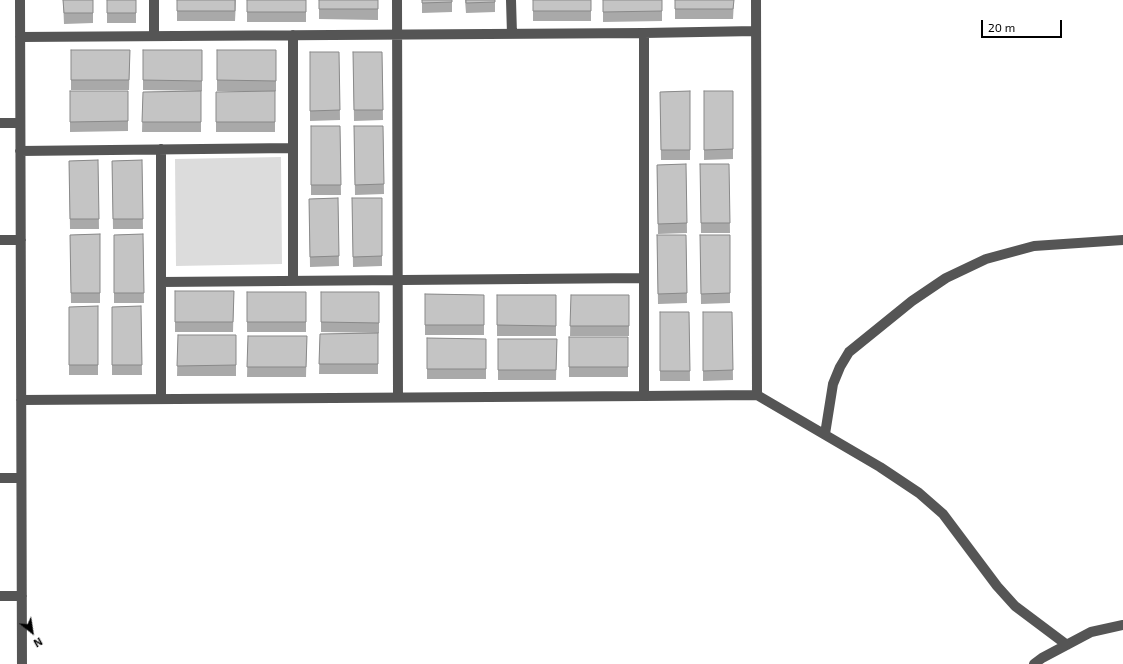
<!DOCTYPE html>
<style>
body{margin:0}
#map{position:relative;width:1123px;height:664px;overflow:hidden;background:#fff;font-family:"Exo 2",sans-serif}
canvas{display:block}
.north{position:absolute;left:12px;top:612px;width:40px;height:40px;-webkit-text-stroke:3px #fff;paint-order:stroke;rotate:150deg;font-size:11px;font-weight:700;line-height:16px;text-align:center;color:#000}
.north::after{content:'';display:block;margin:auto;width:14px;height:18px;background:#000;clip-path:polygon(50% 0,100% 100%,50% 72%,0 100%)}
.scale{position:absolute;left:981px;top:20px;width:81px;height:18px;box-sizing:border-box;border:2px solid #000;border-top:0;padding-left:5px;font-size:12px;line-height:14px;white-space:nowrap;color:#000;-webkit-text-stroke:3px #fff;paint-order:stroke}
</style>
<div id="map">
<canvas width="1123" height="664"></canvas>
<div class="north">N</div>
<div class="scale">20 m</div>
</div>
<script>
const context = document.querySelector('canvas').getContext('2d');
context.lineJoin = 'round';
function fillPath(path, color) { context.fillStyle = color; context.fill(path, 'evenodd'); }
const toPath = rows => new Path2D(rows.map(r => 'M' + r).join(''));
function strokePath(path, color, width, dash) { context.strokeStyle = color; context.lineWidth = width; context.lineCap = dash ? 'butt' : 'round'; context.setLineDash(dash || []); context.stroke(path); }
fillPath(toPath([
 [281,157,282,264,176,266,175,159]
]), '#dcdcdc');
strokePath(toPath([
 [20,0,22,664],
 [154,0,154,36],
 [397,0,398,397],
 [511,0,512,34],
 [644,33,644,396,757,395,756,0],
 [293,35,293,280],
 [20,37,644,33,756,31],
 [0,123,20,123],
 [161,149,161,399],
 [20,151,293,148],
 [0,240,21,240],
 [161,282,644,278],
 [757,395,880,467,919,493,943,514,997,586,1015,606,1067,645],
 [21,400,644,396],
 [825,434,833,384,840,367,849,352,912,301,946,278,986,259,1034,246,1123,240],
 [0,478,21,478],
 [0,596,22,596],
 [1034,664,1042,658,1091,632,1123,625]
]), '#555', 10);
fillPath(toPath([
 [63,0,93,0,93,23,64,24],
 [107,0,136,0,136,23,107,23],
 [177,0,236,0,235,21,177,21],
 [247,0,306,0,306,22,247,22],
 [319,0,378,0,378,20,319,19],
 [422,0,452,0,452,12,422,13],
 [465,0,495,0,495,12,466,13],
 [533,0,591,0,591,21,533,21],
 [603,0,662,0,662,21,603,22],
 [675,0,734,0,733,19,675,19],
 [71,50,130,50,129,90,71,90],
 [143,50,202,50,202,91,143,90],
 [217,50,276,50,276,91,217,91],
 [310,52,339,52,340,120,310,121],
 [353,52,382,52,383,120,354,121],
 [70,91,128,91,128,131,70,132],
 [201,91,201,132,142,132,143,92],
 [275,91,275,132,216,132,216,92],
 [690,91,690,160,661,160,660,92],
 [704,91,733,91,733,159,704,160],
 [311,126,340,126,341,195,311,195],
 [354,126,383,126,384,194,355,195],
 [98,160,99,229,70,229,69,161],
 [142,160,143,229,113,229,112,161],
 [686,164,687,233,658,234,657,165],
 [700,164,729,164,730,233,701,233],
 [338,198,339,266,310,267,309,199],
 [352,198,382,198,382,266,353,267],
 [100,234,100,303,71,303,70,235],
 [143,234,144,303,114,303,114,235],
 [657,235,686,235,687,303,658,304],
 [700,235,730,235,730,303,701,304],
 [175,291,234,291,233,332,175,332],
 [247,292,306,292,306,332,247,332],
 [321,292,379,292,379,333,321,332],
 [425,294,484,295,484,335,425,335],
 [497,295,556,295,556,336,497,336],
 [571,295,629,295,629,336,570,336],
 [98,306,98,375,69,375,69,307],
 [141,306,142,375,112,375,112,307],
 [660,312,689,312,690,381,660,381],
 [703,312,732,312,733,380,703,381],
 [378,333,378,374,319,374,320,334],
 [178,335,236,335,236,376,177,376],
 [248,336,307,336,306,377,247,377],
 [569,337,628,337,628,377,569,377],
 [427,338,486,339,486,379,427,379],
 [498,339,557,339,556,380,498,380]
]), '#a9a9a9');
const building = toPath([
 [63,0,93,0,93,13,64,13,63,0],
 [107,0,136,0,136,13,107,13,107,0],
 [177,0,235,0,235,11,177,11,177,0],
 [247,0,306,0,306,12,247,12,247,0],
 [319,0,378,0,378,9,319,9,319,0],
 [422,0,452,0,452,2,422,3,422,0],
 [466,0,495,0,495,2,466,3,466,0],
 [533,0,591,0,591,11,533,11,533,0],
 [603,0,662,0,662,11,603,12,603,0],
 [675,0,734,0,733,9,675,9,675,0],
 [71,50,130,50,129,80,71,80,71,50],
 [143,50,202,50,202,81,143,80,143,50],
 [217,50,276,50,276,81,217,80,217,50],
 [310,52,339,52,340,110,310,111,310,52],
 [353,52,382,52,383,110,354,110,353,52],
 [70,91,128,91,128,121,70,122,70,91],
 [201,91,201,122,142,122,143,92,201,91],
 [275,91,275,122,216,122,216,92,275,91],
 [690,91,690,150,661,150,660,92,690,91],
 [704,91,733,91,733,149,704,150,704,91],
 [311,126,340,126,341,185,311,185,311,126],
 [354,126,383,126,384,184,355,185,354,126],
 [98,160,99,219,70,219,69,161,98,160],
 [142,160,143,219,113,219,112,161,142,160],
 [686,164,687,223,658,224,657,165,686,164],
 [700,164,729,164,730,223,701,223,700,164],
 [338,198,339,256,310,257,309,199,338,198],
 [352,198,382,198,382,256,353,257,352,198],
 [100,234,100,293,71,293,70,235,100,234],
 [143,234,144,293,114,293,114,235,143,234],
 [657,235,686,235,687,293,658,294,657,235],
 [700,235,730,235,730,293,701,294,700,235],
 [175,291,234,291,233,322,175,322,175,291],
 [247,292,306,292,306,322,247,322,247,292],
 [321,292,379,292,379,323,321,322,321,292],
 [425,294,484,295,484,325,425,325,425,294],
 [497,295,556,295,556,326,497,325,497,295],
 [571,295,629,295,629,326,570,326,571,295],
 [98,306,98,365,69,365,69,307,98,306],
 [141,306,142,365,112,365,112,307,141,306],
 [660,312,689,312,690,371,660,371,660,312],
 [703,312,732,312,733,370,703,371,703,312],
 [378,333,378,364,319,364,320,334,378,333],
 [178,335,236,335,236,365,177,366,178,335],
 [248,336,307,336,306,367,247,367,248,336],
 [569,337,628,337,628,367,569,367,569,337],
 [427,338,486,339,486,369,427,369,427,338],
 [498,339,557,339,556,370,498,370,498,339]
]);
fillPath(building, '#c4c4c4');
strokePath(building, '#898989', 1);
</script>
